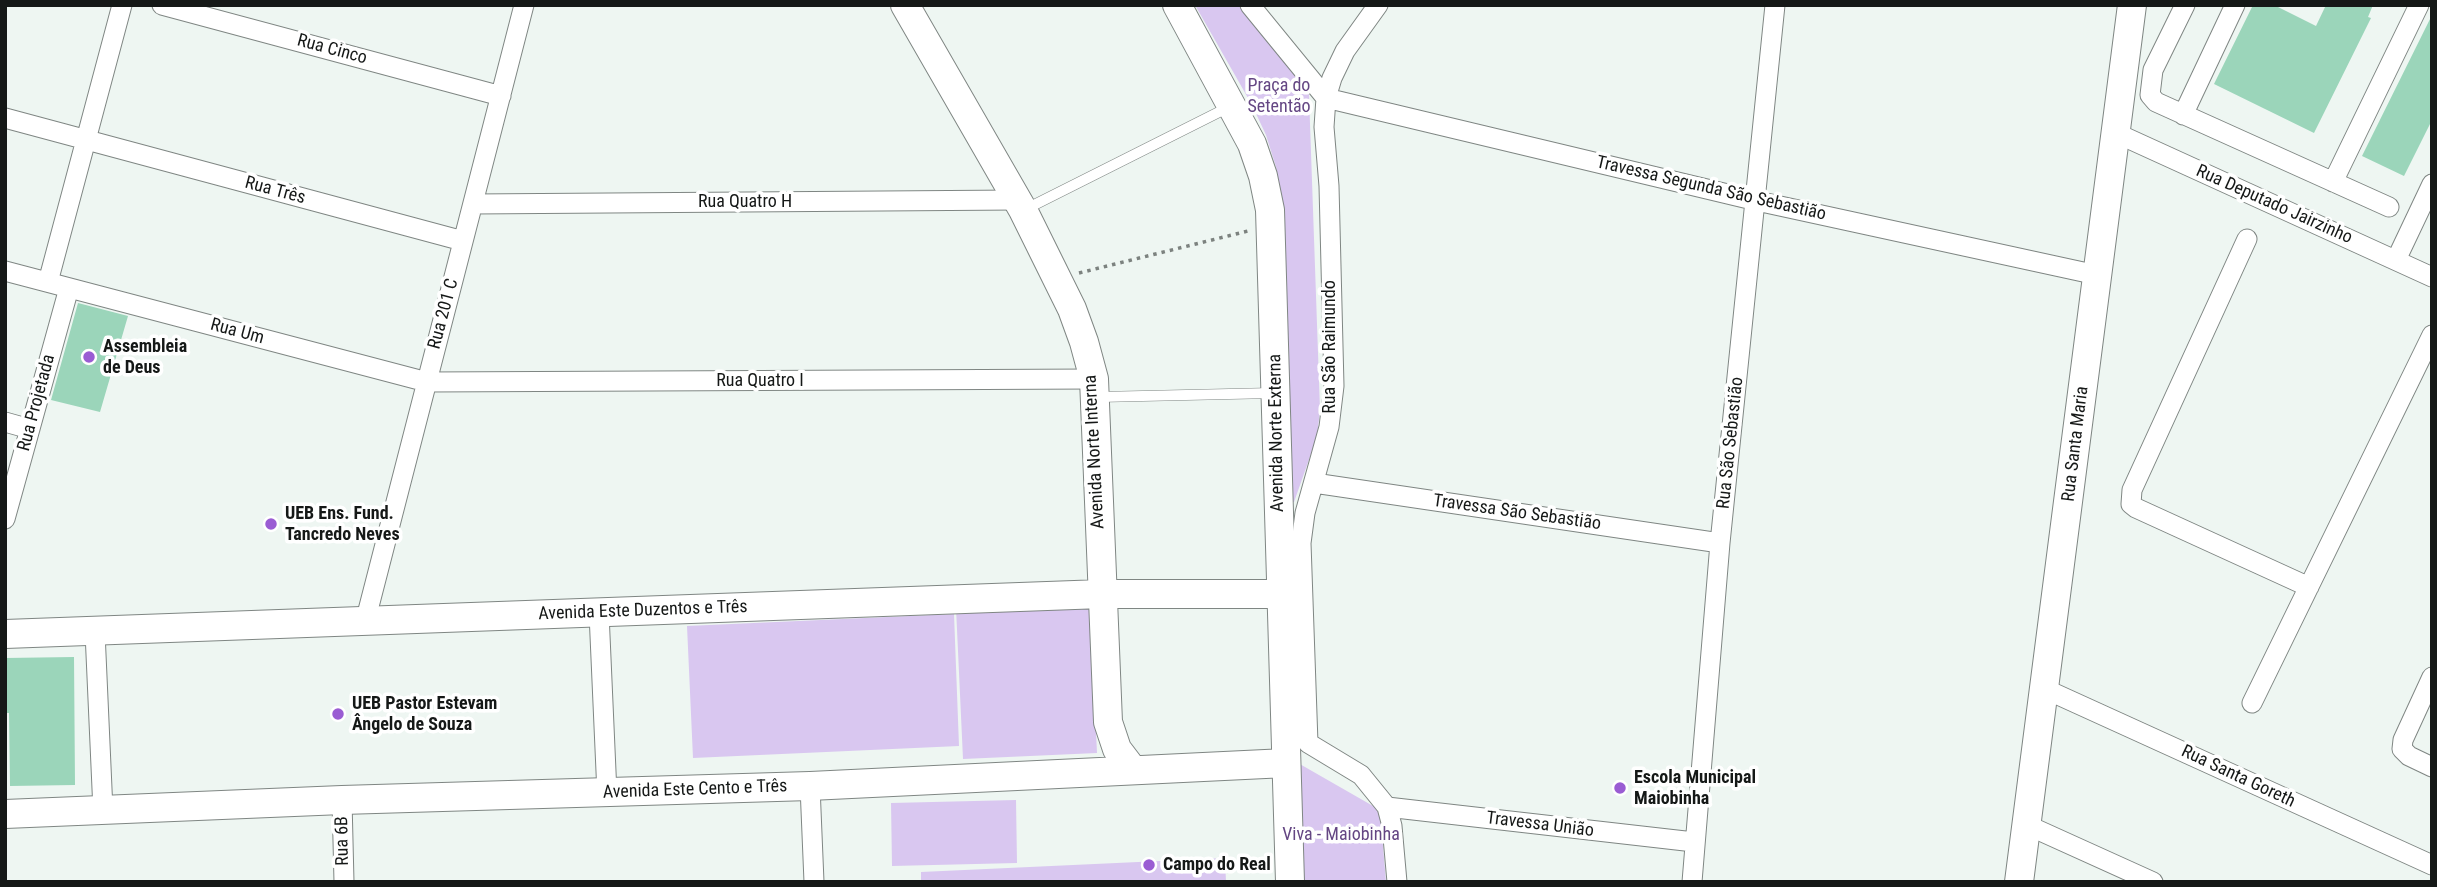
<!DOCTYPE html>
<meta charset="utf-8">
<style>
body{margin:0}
#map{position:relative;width:2437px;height:887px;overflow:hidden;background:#eef6f2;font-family:"Roboto Condensed",sans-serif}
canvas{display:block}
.frame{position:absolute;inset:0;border:7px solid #151817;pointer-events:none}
</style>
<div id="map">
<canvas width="2437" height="887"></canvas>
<div class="frame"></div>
</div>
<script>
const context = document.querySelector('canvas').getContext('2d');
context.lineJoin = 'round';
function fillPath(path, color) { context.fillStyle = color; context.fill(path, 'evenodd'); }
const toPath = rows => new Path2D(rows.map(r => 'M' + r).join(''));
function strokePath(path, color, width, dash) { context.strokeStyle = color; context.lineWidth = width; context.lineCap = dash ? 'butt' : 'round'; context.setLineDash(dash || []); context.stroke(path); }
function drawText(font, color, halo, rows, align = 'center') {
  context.font = font + ' "Roboto Condensed",sans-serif'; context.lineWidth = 7; context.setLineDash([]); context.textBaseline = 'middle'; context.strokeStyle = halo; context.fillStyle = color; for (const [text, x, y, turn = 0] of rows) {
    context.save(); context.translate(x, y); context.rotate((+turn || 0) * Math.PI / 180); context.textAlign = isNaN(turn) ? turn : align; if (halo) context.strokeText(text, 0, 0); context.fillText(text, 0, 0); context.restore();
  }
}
fillPath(toPath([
 [1195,5,1241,5,1305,83,1309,95,1320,410,1317,437,1294,502,1289,502,1280,194,1276,167,1266,135,1252,105],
 [1090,601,1097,753,963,759,956,608],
 [954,614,959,746,693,758,687,626],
 [1298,763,1380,810,1386,882,1304,882],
 [1016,800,1017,863,892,866,891,803],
 [1225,858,1226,882,921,882,921,872]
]), '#d9c7f0');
fillPath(toPath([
 [2253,5,2274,5,2316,26,2326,5,2373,5,2368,17,2371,18,2314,133,2214,84],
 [2432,15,2432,120,2404,176,2362,156],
 [78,303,128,316,100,412,51,400],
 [74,657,75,785,10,786,9,713,5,713,5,658]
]), '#9bd5ba');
const lane = toPath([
 [1024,210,1229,107],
 [1099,397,1273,393]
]);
const street = toPath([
 [162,5,501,96],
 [1250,5,1326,98],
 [1378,5,1345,51,1332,78,1326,98,1324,127,1329,186,1334,386,1329,427,1305,513,1301,543,1308,743,1361,775,1387,807,1392,826,1397,882],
 [2185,5,2153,70,2150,95,2156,102,2389,207],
 [1326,98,1757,201,2097,275],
 [2183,115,2235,5],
 [5,118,463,241],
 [2116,133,2432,277],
 [2333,182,2419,5],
 [473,204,1017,200],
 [2247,239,2132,490,2131,504,2136,508,2309,587],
 [2396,260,2432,184],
 [5,271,427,382,1094,379],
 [48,282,122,5],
 [5,422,30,429],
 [1314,483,1720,543],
 [5,519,69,288],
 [599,613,607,794],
 [365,622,524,5],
 [95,632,103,811],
 [2432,677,2403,740,2402,749,2409,756,2432,767],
 [2045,689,2432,865],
 [2252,703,2432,335],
 [810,786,814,882],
 [342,800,344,882],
 [1387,807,1694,842],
 [2027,825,2153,882],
 [1692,882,1720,543,1775,5]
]);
const secondary = toPath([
 [905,5,1023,210,1072,309,1084,342,1094,379,1108,722,1117,749,1133,770],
 [1177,5,1252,144,1263,176,1270,210,1290,882],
 [5,634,1102,594,1281,594],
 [5,814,342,800,810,786,1286,763],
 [2019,882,2132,5]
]);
strokePath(lane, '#7f8683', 11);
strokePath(street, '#7f8683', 21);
strokePath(secondary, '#7f8683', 30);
strokePath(toPath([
 [1079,273,1248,231]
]), '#7c827f', 3.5, [3.5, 5]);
strokePath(lane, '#fff', 10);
strokePath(street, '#fff', 19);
strokePath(secondary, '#fff', 28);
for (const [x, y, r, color] of [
 [89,357,7,"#9a5cd3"],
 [271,524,7,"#9a5cd3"],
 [338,714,7,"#9a5cd3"],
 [1620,788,7,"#9a5cd3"],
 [1149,865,7,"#9a5cd3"]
]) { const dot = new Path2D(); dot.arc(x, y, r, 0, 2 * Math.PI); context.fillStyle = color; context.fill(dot); strokePath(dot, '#fff', 2.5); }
drawText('18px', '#151817', '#fff', [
 ["Rua Cinco",332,50,15],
 ["Travessa Segunda São Sebastião",1711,189,13],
 ["Rua Três",275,191,15],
 ["Rua Quatro H",745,202],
 ["Rua Deputado Jairzinho",2274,205,24],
 ["Rua 201 C",444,314,-75],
 ["Rua Um",237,332,15],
 ["Rua São Raimundo",1330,347,-90],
 ["Rua Quatro I",760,381],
 ["Rua Projetada",37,403,-75],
 ["Avenida Norte Externa",1277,433,-91],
 ["Rua São Sebastião",1731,443,-84],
 ["Rua Santa Maria",2076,444,-83],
 ["Avenida Norte Interna",1095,452,-93],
 ["Travessa São Sebastião",1517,513,8],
 ["Avenida Este Duzentos e Três",643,611,-2],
 ["Rua Santa Goreth",2238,777,25],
 ["Avenida Este Cento e Três",695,790,-2],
 ["Travessa União",1540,825,7],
 ["Rua 6B",343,841,-91]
]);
drawText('18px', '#644683', '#fff', [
 ["Praça do",1279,86],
 ["Setentão",1279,107],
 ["Viva - Maiobinha",1341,835]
]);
drawText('bold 18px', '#151817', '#fff', [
 ["Assembleia",103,347],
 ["de Deus",103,368],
 ["UEB Ens. Fund.",285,514],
 ["Tancredo Neves",285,535],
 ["UEB Pastor Estevam",352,704],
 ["Ângelo de Souza",352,725],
 ["Escola Municipal",1634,778],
 ["Maiobinha",1634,799],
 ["Campo do Real",1163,865]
], 'left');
</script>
